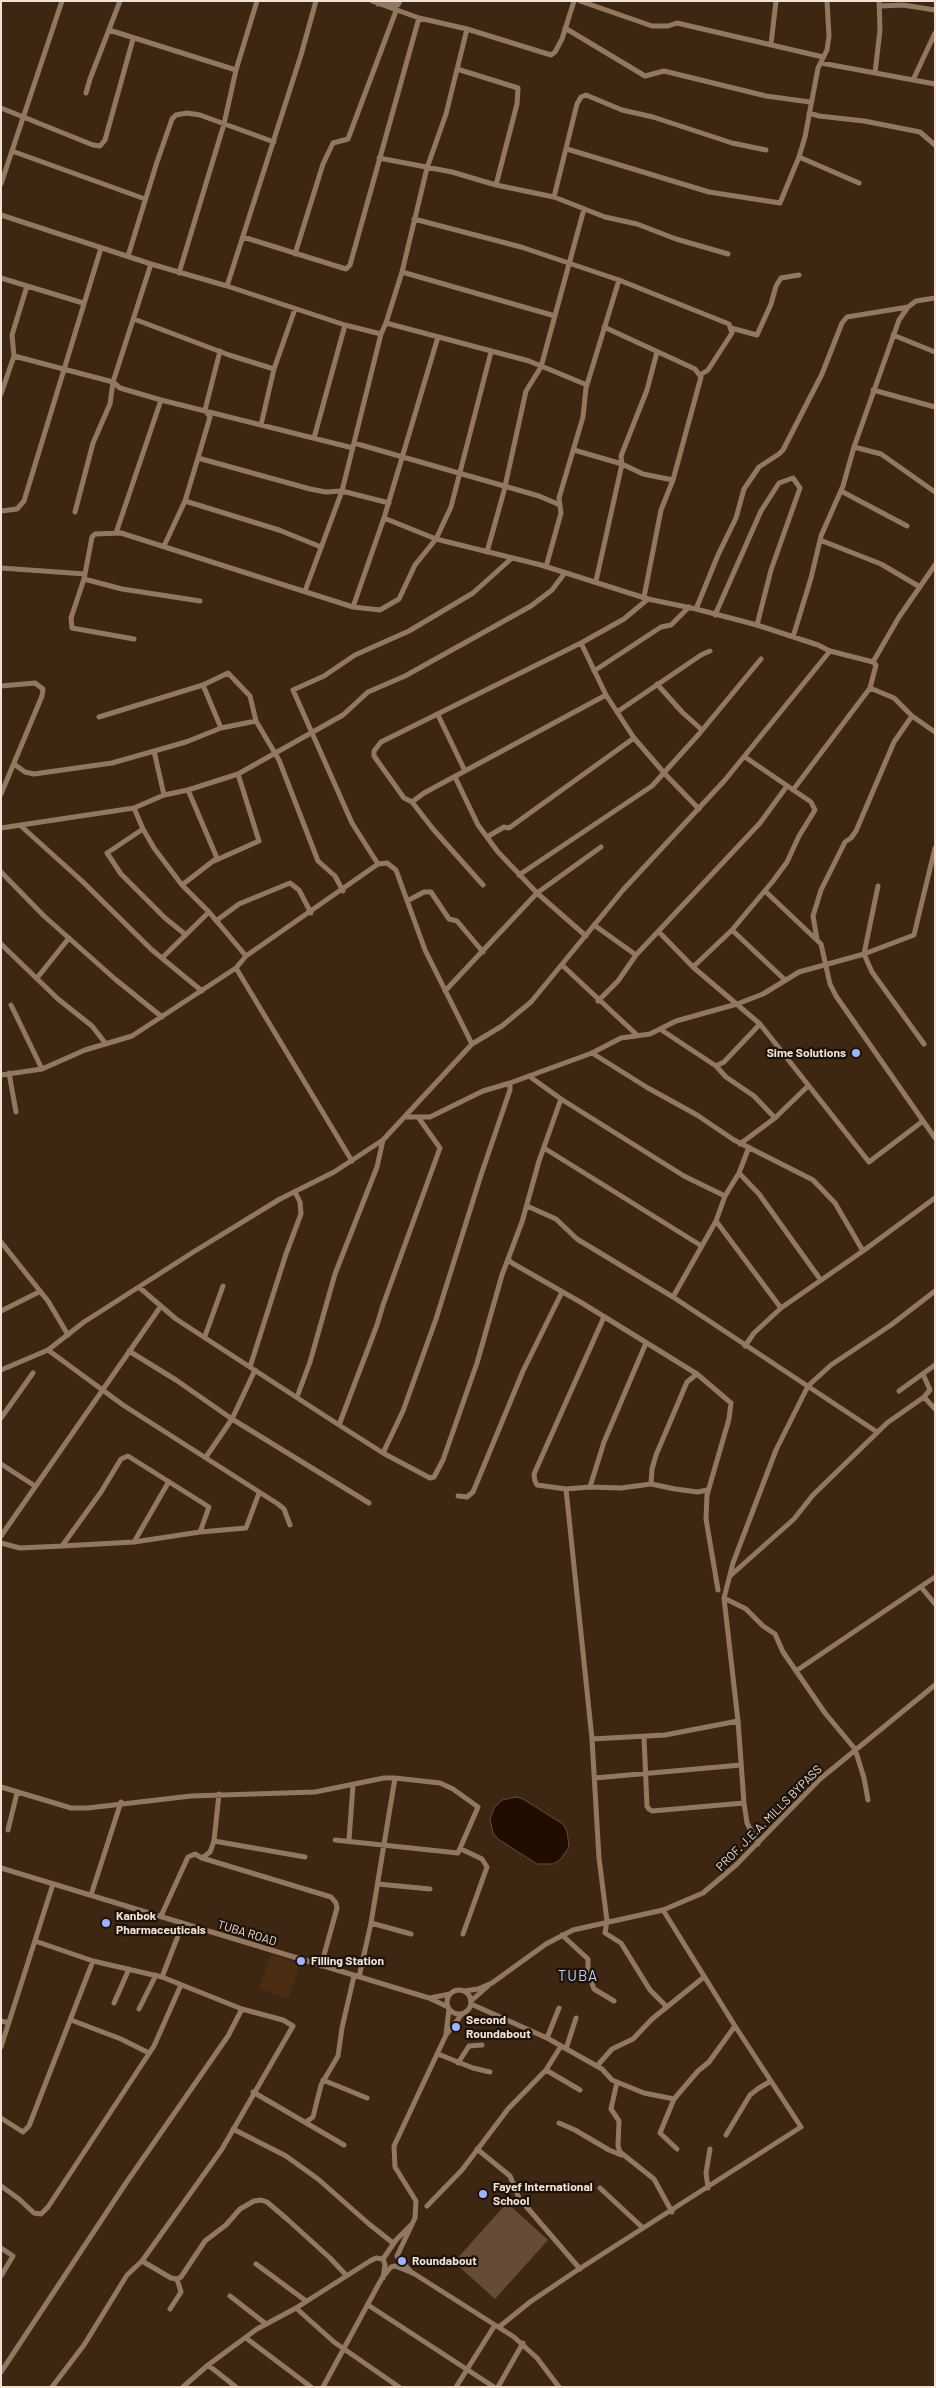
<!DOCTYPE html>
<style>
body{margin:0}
#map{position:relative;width:936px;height:2388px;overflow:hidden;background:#3e2712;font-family:Barlow,sans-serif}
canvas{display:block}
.frame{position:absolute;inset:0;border:2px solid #f2e2d6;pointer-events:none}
</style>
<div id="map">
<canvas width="936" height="2388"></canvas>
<div class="frame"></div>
</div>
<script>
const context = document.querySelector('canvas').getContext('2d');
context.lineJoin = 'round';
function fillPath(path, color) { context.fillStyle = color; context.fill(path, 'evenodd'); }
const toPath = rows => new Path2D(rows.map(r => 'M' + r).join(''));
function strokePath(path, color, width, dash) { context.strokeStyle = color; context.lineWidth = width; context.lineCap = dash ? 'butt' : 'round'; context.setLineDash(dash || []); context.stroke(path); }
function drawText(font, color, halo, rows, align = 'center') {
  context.font = font + ' Barlow,sans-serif'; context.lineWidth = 4.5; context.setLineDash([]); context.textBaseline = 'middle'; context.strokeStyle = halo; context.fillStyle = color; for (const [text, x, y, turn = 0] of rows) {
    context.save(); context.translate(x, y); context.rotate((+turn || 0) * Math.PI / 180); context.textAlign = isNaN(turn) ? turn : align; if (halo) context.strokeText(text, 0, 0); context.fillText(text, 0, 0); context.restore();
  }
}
fillPath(toPath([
 [271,1954,300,1964,288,1999,259,1988]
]), '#4a2d13');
fillPath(toPath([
 [507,2203,548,2240,495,2299,454,2262]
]), '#664c36');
const water = toPath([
 [516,1797,523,1799,563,1824,567,1831,569,1847,560,1860,553,1864,537,1864,498,1839,493,1833,490,1819,494,1808,502,1800,516,1797]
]);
fillPath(water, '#210c00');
strokePath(water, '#604c40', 1);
strokePath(toPath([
 [372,1,419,18,467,29,551,55,555,52,562,39,574,1],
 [580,1,652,26,668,26,677,23,823,57],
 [378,4,385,2,398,5,400,1],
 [880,6,903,5,935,10],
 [565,28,645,76,664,71,766,96,810,102],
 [109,30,236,70],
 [771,44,776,1],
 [821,63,935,84],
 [457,69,518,88,517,104,496,185],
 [875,73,880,30,879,1],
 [913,80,935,33],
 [86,93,90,79,120,1],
 [1,108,93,145,100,146,105,140,133,39],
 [809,113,819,116,864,121,920,132,935,145],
 [567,149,709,192,780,203,799,157,805,137,818,68,827,50,829,36,827,1],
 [12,151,145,199],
 [799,157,859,183],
 [379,158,452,172,496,185,554,197,605,217,637,224,676,239,728,254],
 [1,184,62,1],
 [554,197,577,104,581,97,586,95,622,110,653,117,732,143,766,150],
 [1,215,151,264,227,286,345,325,381,334],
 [414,219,521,247,619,280,729,324,732,333,708,370,700,375],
 [243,237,346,269,350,265,419,18],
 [295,254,323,164,333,143,348,139,396,11],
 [128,256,157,162,172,119,176,115,187,113,200,115,274,142],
 [402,272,555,316],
 [179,273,224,124,236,70,257,1],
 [1,278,83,303],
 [227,286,301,55,316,1],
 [134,319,229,355,274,369],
 [386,323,529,361,587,385],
 [604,327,695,369,701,377,673,480,661,510,644,597],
 [731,328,757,335,771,304,776,286,781,278,799,275],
 [893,335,935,352],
 [14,356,113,382,120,388,161,400,353,448],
 [873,390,935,407],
 [1,394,14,356,12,335,27,286],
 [261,425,274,369,295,309],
 [314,438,345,325],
 [354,443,539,496,560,505],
 [854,447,881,454,935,492],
 [574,450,622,464,643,474,673,480],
 [198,458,310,489,326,492,342,491,389,503],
 [841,491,907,526],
 [185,501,279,530,321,547],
 [1,511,17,509,24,501,101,248],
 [75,512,93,443,110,404,113,382,151,264],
 [384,518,436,539,541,565,648,599,696,609,757,625,818,645,830,651],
 [116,533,161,400],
 [820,540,881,564,920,587],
 [164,546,185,501,198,458,210,417,205,410,220,351],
 [487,552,504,491,526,391,541,367,584,209],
 [546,567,561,513,559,498,583,417,586,388,619,280],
 [1,568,85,574],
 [84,579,122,589,200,601],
 [596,581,622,464,621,456,647,390,657,352],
 [305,591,342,491,381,334,386,323,402,272,427,168,446,114,467,29],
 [648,599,624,619,581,643,606,695,634,738,665,774,699,809],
 [353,607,384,518,438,337],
 [696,609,718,555,736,518,744,489,759,467,779,454,783,450,822,374,842,323,847,317,908,307],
 [715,615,761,511,779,483,793,478,800,488,771,570,757,625],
 [793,637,811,578,821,536,843,486,854,447,899,320,908,307,916,301,935,298],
 [134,639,72,628,71,618,84,579,92,537,95,534,121,533,353,607,380,610,399,599,415,565,436,539,451,507,491,352],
 [581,643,381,742,374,751,374,756,404,798,412,802,424,793,606,695],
 [594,671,661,627,671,625,689,607],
 [657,684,682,712,702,730],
 [203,685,221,728],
 [1,686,35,683,43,689,42,696,1,794],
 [870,688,894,698,912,716,935,732],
 [617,712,701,655,710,651],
 [438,715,465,771],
 [99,717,203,685,228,673,250,696,256,721,279,760,318,861,335,876,343,891],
 [154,751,164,795],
 [14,764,25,772,34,774,112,763,186,742,221,728,256,721],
 [455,777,478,825,498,852,537,893,586,936],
 [793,790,870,688,876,665,873,662],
 [412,802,433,829,483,885],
 [134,808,143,829,154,848,182,885,209,912,246,956],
 [21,826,82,881,152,950,202,991],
 [1,828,134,808,164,795,188,790,238,774,343,715,368,692,405,676,531,606,552,590,564,574],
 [143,829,107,853,121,874,165,918,186,935],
 [487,837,504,827,509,828,634,738],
 [214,861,259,841,238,774],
 [378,864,352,823,293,690,324,676,355,655,409,631,473,593,512,558],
 [1,872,44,916,115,979,162,1017],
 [519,875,652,786,699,734,761,659],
 [182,885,217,858,188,790],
 [878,886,864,954,872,972,924,1044],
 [765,891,821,944,830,984,836,996,935,1138],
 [407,901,424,892,431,892,449,919,457,921,483,952],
 [216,921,239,904,290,883,299,890,311,913],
 [594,925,636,955],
 [732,930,785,980],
 [659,932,693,967,760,1024,724,1062,716,1066,660,1029],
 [817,939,813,916,821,890,845,842,851,838,856,831,894,742,912,716],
 [1,944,58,999,92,1026,106,1044],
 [162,958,209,912],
 [562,965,637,1035],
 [693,967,732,930,773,881,787,862,799,836,815,810,811,802,745,757],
 [236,968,352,1161],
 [37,978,69,938],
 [445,991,537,893,601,847],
 [598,1001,618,981,636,955,760,823,787,786],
 [11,1005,42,1069],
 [760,1024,869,1162,923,1121],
 [592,1053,648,1088,697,1115,734,1140,813,1180,835,1203,863,1251],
 [716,1066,726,1077,754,1096,775,1118],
 [9,1073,16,1112],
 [1,1075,42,1069,85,1050,132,1036,236,968,246,956,378,864,387,863,396,870,425,950,472,1044],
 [529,1076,561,1099,684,1176,725,1196],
 [405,1117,430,1117,483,1091,510,1083,592,1053,621,1038,650,1034,676,1021,737,1004,763,994,799,972,864,954,914,935,935,848],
 [740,1144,775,1118,808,1086],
 [544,1148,700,1245],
 [739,1173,759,1194,820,1279],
 [527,1206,556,1219,577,1239,673,1297,877,1432],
 [716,1221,781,1308],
 [1,1242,48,1301,68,1335],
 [508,1259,512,1263,582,1303,697,1374,731,1403,729,1419,707,1495,706,1519,718,1590],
 [140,1288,176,1319,339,1425,383,1453,430,1478,434,1477,443,1460,477,1363,502,1275,522,1222,539,1161,561,1099],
 [673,1297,716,1221,725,1196,739,1173,749,1147],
 [1,1311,39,1292],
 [604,1317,534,1474,535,1481,537,1485,566,1489,590,1487,621,1488,651,1484,675,1489,698,1492,707,1490],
 [205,1336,223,1286],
 [745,1346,754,1333,781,1308,863,1251,935,1198],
 [48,1350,123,1405,278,1504,284,1509,290,1525],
 [129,1351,176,1380,232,1419,369,1503],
 [250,1367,286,1254,301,1214,300,1202,295,1192],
 [1,1370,48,1350,84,1322,195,1251,280,1199,334,1172,383,1140,472,1044,502,1026,531,1002,623,890,725,780,830,651,873,662,899,617,935,565],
 [899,1391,935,1365],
 [297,1397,310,1362,335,1274,377,1167,383,1140],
 [924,1397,935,1409],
 [1,1418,33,1373],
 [339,1425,377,1325,383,1305,440,1148,418,1117],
 [383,1453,403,1411,436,1319,481,1175,510,1090,510,1083],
 [206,1457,232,1419,255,1370],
 [1,1464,35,1486],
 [651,1484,652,1469,656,1455,676,1408,687,1382,697,1374],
 [590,1487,604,1442,646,1343],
 [566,1489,592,1739,599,1858,607,1921,605,1933,621,1943,650,1990,667,2007],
 [458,1496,467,1497,473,1492,523,1371,562,1292],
 [1,1536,161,1306],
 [134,1542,200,1532,246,1528,259,1493],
 [1,1543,20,1548,62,1546,101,1492,121,1459,128,1456,209,1507,200,1532],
 [62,1546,134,1542,168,1483],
 [730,1576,794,1519,813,1495,887,1423,924,1397,930,1390,923,1374],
 [921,1587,935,1604],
 [724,1598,746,1609,763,1626,775,1634,783,1652,825,1713,855,1749,864,1778,868,1800],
 [796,1671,935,1577],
 [644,1737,647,1806,649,1809,652,1811,744,1803],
 [592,1739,665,1735,738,1721],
 [595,1778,741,1765],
 [1,1787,71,1808,88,1808,191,1796,315,1792,384,1778,395,1778,440,1783,453,1789,478,1807,458,1853,335,1840],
 [8,1830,17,1793],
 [349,1840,353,1785],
 [214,1841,305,1857],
 [758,1844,747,1823,744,1803,738,1721,724,1598,733,1563,776,1450,808,1386,831,1365,891,1325,935,1291],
 [461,1849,482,1859,487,1867,463,1934],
 [202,1858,331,1897,336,1903,337,1908,321,1966],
 [1,1868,429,1998,448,2007],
 [378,1884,430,1889],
 [91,1895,121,1802],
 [161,1916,188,1857,195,1854,202,1858,210,1852,214,1841,219,1794],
 [371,1923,411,1934],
 [562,1935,588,1959,588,1972,594,1989,614,2001],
 [35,1941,93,1961,162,1977,242,2009,283,2020,293,2026,222,2149,142,2261,127,2275,84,2345,52,2387],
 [162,1977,183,1923],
 [359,1977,371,1923,395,1778],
 '447 2002a12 12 0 1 1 24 0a12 12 0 1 1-24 0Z',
 [464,1991,478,1989,492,1983,546,1944,573,1930,663,1910,703,1893,736,1865,820,1779,935,1685],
 [430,1998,450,1994],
 [471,2001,488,1986],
 [114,2003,129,1969],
 [471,2004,547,2038,602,2069,612,2080,644,2093,674,2099,698,2071,709,2062,735,2026],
 [139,2009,156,1975],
 [71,2020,121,2039,149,2053],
 [1,2021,9,2023],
 [446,2034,449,2009],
 [547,2038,559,2008],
 [1,2047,53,1884],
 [566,2049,576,2018],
 [438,2054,473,2068,490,2072],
 [458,2063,469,2046,482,2045],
 [597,2066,612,2049,633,2039,652,2019,704,1977],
 [546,2070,580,2090],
 [323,2080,367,2098],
 [617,2082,611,2109,619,2121,618,2146,620,2152,654,2179,672,2212],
 [253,2092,344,2145],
 [674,2099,660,2133,677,2149],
 [1,2118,23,2132,29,2126,93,1961],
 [306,2122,313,2117,321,2085,338,2056,342,2028,354,1976],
 [559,2123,575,2130,609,2150,621,2155],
 [233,2129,286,2156,318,2179,369,2224,393,2243],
 [726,2135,750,2095,759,2088,771,2081],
 [477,2149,510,2176,519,2198,580,2269],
 [1,2186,19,2199,34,2213,41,2214,48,2207,154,2046,181,1985],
 [600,2188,643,2228],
 [708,2188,706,2173,710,2149],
 [427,2206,462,2170,508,2109,546,2070,561,2046],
 [1,2248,13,2256,1,2276],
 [383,2259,396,2240,411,2225],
 [142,2261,171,2278,177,2279,181,2277,205,2241,226,2225,240,2209,254,2201,261,2200,267,2202,287,2219,330,2258,346,2275],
 [256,2264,306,2301],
 [412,2273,397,2256,415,2218,416,2201,395,2167,394,2146,446,2035,462,2014],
 [383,2278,385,2265,383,2259],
 [230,2296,266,2324],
 [368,2305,494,2387],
 [296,2308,334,2342,399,2387],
 [170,2309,181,2292,177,2279],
 [499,2327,530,2302,576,2271,801,2127,735,2026,663,1910],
 [246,2338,311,2387],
 [208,2365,236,2387],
 [1,2372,126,2183,228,2036,242,2009],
 [183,2387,208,2365,257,2329,296,2308,370,2261,376,2258,383,2259],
 [323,2387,382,2278,391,2267,395,2266,413,2273,514,2337,537,2358,559,2387],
 [456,2387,495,2325],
 [498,2387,523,2343]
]), '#937861', 5);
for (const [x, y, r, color] of [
 [856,1053,5,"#9db4fd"],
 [106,1923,5,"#9db4fd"],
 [301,1961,5,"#9db4fd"],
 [456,2027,5,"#9db4fd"],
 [483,2194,5,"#9db4fd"],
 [402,2261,5,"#9db4fd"]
]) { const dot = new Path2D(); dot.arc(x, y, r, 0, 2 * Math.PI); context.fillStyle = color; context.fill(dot); strokePath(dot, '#1d120a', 2); }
drawText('bold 12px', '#f2e2d6', '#1d120a', [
 ["Sime Solutions",846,1053,"right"],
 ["Kanbok",116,1916],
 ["Pharmaceuticals",116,1930],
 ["Filling Station",311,1961],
 ["Second",466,2020],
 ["Roundabout",466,2034],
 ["Fayef International",493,2187],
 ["School",493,2201],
 ["Roundabout",412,2261]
], 'left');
drawText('12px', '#f2e2d6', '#1d120a', [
 ["PROF. J.E.A. MILLS BYPASS",769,1818,-45],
 ["TUBA ROAD",247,1933,17]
]);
context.letterSpacing = '1px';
drawText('15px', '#bfcdf6', '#1d120a', [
 ["TUBA",578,1976]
]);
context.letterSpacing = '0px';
</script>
